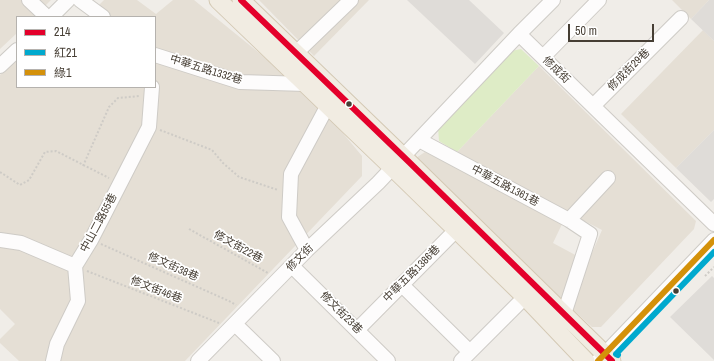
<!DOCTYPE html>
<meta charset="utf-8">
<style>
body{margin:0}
#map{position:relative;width:714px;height:361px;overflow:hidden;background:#f0ede8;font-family:"Archivo Narrow","Noto Sans TC",sans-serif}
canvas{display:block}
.legend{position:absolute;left:16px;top:16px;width:140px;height:72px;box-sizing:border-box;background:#fff;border:1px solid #b5b2ae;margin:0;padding:5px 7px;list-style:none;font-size:12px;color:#463e34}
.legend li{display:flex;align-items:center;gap:8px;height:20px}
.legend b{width:20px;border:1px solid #b5b2ae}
.scale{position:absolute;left:568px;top:24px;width:86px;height:18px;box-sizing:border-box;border:2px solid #463e34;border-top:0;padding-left:5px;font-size:12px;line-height:14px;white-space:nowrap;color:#463e34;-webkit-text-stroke:3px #fff;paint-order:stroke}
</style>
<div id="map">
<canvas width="714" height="361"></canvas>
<ul class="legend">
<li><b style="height:5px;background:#e4002b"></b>214</li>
<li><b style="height:5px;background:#00a9ce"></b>紅21</li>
<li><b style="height:5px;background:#d4910a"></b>綠1</li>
</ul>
<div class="scale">50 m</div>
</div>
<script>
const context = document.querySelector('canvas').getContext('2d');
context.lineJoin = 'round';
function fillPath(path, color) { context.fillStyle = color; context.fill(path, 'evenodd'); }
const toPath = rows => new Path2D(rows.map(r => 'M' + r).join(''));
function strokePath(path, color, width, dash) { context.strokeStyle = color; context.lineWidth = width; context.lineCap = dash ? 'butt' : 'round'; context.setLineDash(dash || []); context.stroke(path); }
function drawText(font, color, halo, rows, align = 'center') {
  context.font = font + ' "Archivo Narrow","Noto Sans TC",sans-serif'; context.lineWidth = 3.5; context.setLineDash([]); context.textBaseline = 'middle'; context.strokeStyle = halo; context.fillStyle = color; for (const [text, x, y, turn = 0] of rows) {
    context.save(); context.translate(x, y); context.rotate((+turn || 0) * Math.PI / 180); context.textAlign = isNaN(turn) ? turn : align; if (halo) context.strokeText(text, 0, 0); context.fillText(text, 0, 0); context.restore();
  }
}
fillPath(toPath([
 [0,0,51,0,34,17,17,17,17,33,0,49],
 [104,0,137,0,156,14,173,0,194,0,311,95,362,156,362,176,185,361,19,361,0,343,0,339,15,324,0,309,0,75,17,58,17,87,155,87,155,17,87,17],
 [259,0,369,0,314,56],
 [672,0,709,0,691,19],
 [703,30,714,41,714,130,676,168,621,114],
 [539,66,696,221,694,229,601,327,592,327,569,306,602,230,524,190,457,152],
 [425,152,563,222,553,243,579,257,567,294,559,298,416,158]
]), '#e5dfd5');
fillPath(toPath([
 [521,49,539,66,457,152,439,141,438,127,511,51]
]), '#deecc6');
fillPath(toPath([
 [407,0,469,0,504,33,475,64],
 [709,0,714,0,714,41,691,19],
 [714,130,714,199,711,202,676,168],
 [712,276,714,278,714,360,670,317]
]), '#dfdcd8');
const minor = toPath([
 [29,0,47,17],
 [80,0,103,17],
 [51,17,68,0],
 [519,34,553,0],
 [296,53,351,0],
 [155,55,240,82,306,84],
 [543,57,599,0],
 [0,66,17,50],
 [593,106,681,18],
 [419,140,569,220,590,234,564,314],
 [569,220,608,178],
 [0,240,21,243,75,266],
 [307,250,289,217,291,174,328,105],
 [292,266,388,361],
 [402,285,470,352],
 [235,324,273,361],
 [357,330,463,223],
 [53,361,57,344,78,301,75,266,91,240,149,127,152,87],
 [198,361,307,250,378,183,519,34,714,224],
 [461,361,532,290],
 [598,361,714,240]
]);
const major = toPath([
 [218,0,398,173,525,297,586,361],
 [241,0,409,162,612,361]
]);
strokePath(minor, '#cecbc6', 16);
strokePath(major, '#d4c9b4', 19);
strokePath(toPath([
 [160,130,212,150,223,163,239,177,278,190],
 [83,166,109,107,118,98,140,96],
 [0,172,20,185,29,180,45,152,56,151,109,178],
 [189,229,268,273],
 [101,244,229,301,236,305],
 [87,271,219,323],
 [705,276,714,267]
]), '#cecbc6', 2, [2, 2]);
strokePath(minor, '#fdfcfc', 14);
strokePath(major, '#f1ece2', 17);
strokePath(toPath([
 [241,0,409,162,612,361]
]), '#e4002b', 6);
strokePath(toPath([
 [618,355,616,354,714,252]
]), '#00a9ce', 6);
strokePath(toPath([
 [598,361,714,240]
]), '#d4910a', 6);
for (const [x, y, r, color] of [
 [349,104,3.5,"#463e34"],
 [676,291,3.5,"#463e34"]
]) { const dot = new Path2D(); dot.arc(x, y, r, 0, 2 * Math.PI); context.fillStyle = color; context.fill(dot); strokePath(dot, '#fff', 1.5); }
drawText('11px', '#463e34', '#fff', [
 ["中華五路1332巷",206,70,17],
 ["修成街",556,70,44],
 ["修成街29巷",629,70,-45],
 ["中華五路1361巷",505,186,28],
 ["中山二路55巷",99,223,-62],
 ["修文街22巷",238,247,29],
 ["修文街",300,258,-45],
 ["修文街38巷",173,267,24],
 ["中華五路1386巷",412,274,-45],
 ["修文街46巷",156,290,21],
 ["修文街23巷",341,313,45]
]);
</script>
